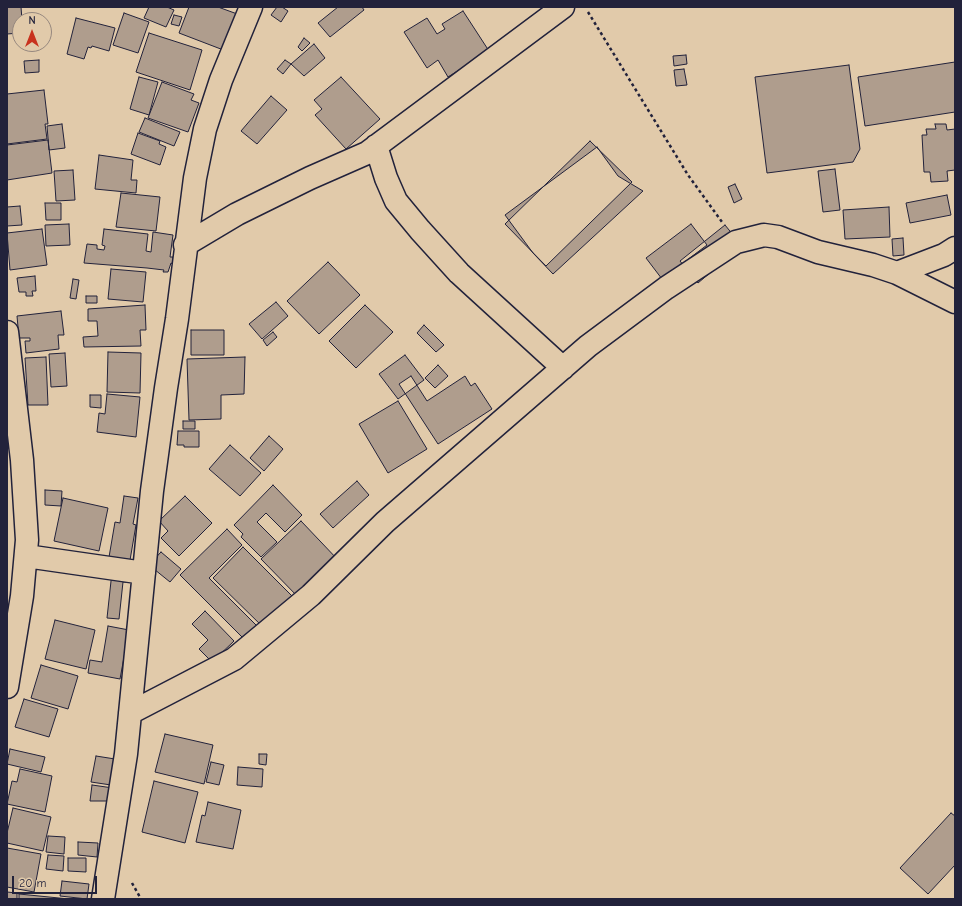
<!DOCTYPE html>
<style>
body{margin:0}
#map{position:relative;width:962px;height:906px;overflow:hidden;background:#e1caaa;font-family:"Comic Neue",sans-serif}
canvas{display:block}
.frame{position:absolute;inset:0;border:8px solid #22223b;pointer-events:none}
.north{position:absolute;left:12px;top:12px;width:40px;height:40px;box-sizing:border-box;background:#e1caaa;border:1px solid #95877e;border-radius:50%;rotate:0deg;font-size:11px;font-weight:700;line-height:16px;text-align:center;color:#22223b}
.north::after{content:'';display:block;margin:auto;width:14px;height:18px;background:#c8321e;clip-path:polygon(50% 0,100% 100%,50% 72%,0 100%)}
.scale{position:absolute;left:12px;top:876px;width:85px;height:18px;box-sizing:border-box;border:2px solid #22223b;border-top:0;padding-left:5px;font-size:12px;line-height:14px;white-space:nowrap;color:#22223b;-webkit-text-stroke:3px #e1caaa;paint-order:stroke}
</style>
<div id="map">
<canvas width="962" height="906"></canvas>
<div class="frame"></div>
<div class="north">N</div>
<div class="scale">20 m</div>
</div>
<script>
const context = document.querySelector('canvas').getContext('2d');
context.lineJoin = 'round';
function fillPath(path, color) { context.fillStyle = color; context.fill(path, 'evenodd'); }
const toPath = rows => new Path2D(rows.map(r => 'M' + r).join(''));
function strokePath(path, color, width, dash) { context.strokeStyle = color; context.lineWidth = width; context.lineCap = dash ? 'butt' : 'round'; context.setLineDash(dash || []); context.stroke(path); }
const building = toPath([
 [7,7,21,7,22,20,20,20,20,33,7,34,7,7],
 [149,7,167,7,174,10,166,27,144,18,149,7],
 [189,7,218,7,240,15,226,51,179,33,189,7],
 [277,7,282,7,288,11,281,22,271,15,277,7],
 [338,7,362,7,364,10,330,37,318,23,338,7],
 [463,11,489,51,448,77,438,60,427,68,404,32,427,18,437,34,445,29,442,24,463,11],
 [124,13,149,22,138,53,113,45,124,13],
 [174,15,182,17,179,26,171,24,174,15],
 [76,18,115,28,109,51,92,46,91,48,88,47,84,59,67,54,76,18],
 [149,33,202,50,190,90,136,72,149,33],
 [304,38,310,43,302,51,298,47,304,38],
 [314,44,325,58,304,76,291,64,314,44],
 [686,55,687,64,674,66,673,56,686,55],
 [39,60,39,72,25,73,24,61,39,60],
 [285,60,291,64,283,74,277,69,285,60],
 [955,62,955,112,865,126,858,77,955,62],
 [849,65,860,149,853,162,767,173,755,77,849,65],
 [684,69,687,85,676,86,674,70,684,69],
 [139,77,158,82,149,115,130,109,139,77],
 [341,77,380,119,346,149,315,115,322,109,314,100,341,77],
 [162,82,194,94,191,100,199,103,188,132,148,118,162,82],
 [44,90,48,124,45,124,47,139,7,144,7,94,44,90],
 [271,96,287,110,257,144,241,131,271,96],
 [145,118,180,132,174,146,139,132,145,118],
 [62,124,65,148,49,150,47,126,62,124],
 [935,124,946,124,947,130,955,129,955,170,947,171,948,181,931,182,930,172,924,172,922,135,927,135,926,129,936,129,935,124],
 [138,133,160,141,159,144,166,147,160,165,131,154,138,133],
 [48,140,52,173,7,180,7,145,48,140],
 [590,141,632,182,546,266,505,224,590,141],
 [597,147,618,176,643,191,553,274,533,253,505,215,597,147],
 [99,155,133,160,131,180,137,180,136,193,95,189,99,155],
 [835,169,840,210,823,212,818,171,835,169],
 [73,170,75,200,56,201,54,171,73,170],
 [735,184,742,199,734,203,728,187,735,184],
 [121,193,160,197,156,231,116,227,121,193],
 [947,195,951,215,910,223,906,203,947,195],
 [45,203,61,203,61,220,46,220,45,203],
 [20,206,22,225,7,226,7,207,20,206],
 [889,207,890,237,845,239,843,210,889,207],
 [69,224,70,245,46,246,45,225,69,224],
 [691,224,707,245,662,279,646,258,691,224],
 [725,225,742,246,698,283,680,261,725,225],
 [42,229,47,265,10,270,7,233,42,229],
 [104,229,148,234,146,251,151,252,153,232,173,235,170,257,173,257,173,264,171,263,168,272,163,272,164,270,147,268,84,263,87,244,97,245,97,249,104,250,105,246,102,245,104,229],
 [903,238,904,255,893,256,892,239,903,238],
 [328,262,360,295,319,334,287,301,328,262],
 [111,269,146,272,143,302,108,299,111,269],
 [35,276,36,291,32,291,33,296,26,296,26,292,19,292,17,278,35,276],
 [73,279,79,280,76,299,70,298,73,279],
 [86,296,97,296,97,303,86,303,86,296],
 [276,302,288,316,262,339,249,324,276,302],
 [145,305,146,330,140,330,141,346,84,347,83,337,98,336,97,321,88,321,88,309,145,305],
 [365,305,393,332,356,368,329,341,365,305],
 [61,311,64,335,58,335,59,349,26,353,25,341,30,341,30,338,19,338,17,316,61,311],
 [424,325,444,345,436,352,417,333,424,325],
 [191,330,224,330,224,355,191,355,191,330],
 [273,332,277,337,267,346,263,340,273,332],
 [108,352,141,353,140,393,107,392,108,352],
 [65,353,67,386,51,387,49,354,65,353],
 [405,355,424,380,398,399,379,374,405,355],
 [46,357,48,405,28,405,25,358,46,357],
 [245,357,244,394,221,395,221,419,189,420,187,359,245,357],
 [438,365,448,376,435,388,425,378,438,365],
 [411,376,427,401,465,376,471,386,475,383,492,409,438,444,399,384,411,376],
 [107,394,140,397,136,437,97,432,99,413,105,414,107,394],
 [90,395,101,395,101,408,90,407,90,395],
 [398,401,427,449,388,473,359,424,398,401],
 [183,421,195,421,195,429,183,429,183,421],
 [178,431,199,431,199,447,184,447,184,445,177,445,178,431],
 [269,436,283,449,264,471,250,458,269,436],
 [230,445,261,473,240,496,209,469,230,445],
 [357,481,369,495,333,528,320,514,357,481],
 [273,485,302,515,285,532,266,513,257,522,277,542,261,557,241,537,243,534,234,525,273,485],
 [45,490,62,491,61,506,45,505,45,490],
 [124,496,138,498,133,524,136,525,129,566,108,563,115,522,120,523,124,496],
 [185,496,212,523,179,556,161,538,168,531,159,521,185,496],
 [63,498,108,508,99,551,54,541,63,498],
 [301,521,339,561,300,599,261,559,301,521],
 [227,529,242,545,209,578,262,631,249,644,180,575,227,529],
 [243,547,295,599,265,629,213,578,243,547],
 [161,552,181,569,170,582,149,565,161,552],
 [112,572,126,582,123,582,119,619,107,618,112,572],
 [205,611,234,641,212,662,199,649,208,640,192,624,205,611],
 [55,620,95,630,86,669,45,659,55,620],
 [108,626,129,630,120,679,88,673,90,660,102,662,108,626],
 [41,665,78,676,68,709,31,698,41,665],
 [24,699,58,709,49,737,15,727,24,699],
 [165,734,213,745,204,784,155,772,165,734],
 [10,749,45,757,41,772,7,764,10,749],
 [259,754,267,754,266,765,259,764,259,754],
 [96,756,115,759,111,785,91,782,96,756],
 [211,762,224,765,219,785,206,782,211,762],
 [238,767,263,769,262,787,237,785,238,767],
 [20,769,52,776,45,812,7,804,12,781,17,782,20,769],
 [154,781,198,792,185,843,142,832,154,781],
 [92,785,113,788,111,801,90,801,92,785],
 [208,802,241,810,233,849,196,842,202,815,205,816,208,802],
 [13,808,51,817,43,851,7,843,7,833,13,808],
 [951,813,955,816,955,865,928,894,900,868,951,813],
 [48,836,65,837,64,854,46,852,48,836],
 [78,842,98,843,97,857,78,855,78,842],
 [7,848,41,854,34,892,7,887,7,848],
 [48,855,64,856,63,871,46,869,48,855],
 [68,858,86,858,86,872,68,871,68,858],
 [62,881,89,884,87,899,60,896,62,881],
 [7,892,17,893,17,899,7,899,7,892],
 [19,894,69,899,19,899,19,894]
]);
fillPath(building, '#af9d8d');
strokePath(building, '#22223b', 1);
const minor = toPath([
 [376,146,386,178,396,201,420,230,459,273,563,368],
 [185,245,237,214,310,178,367,153,563,7],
 [897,273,944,255,955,248],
 [7,332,22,460,27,540,22,596,7,687],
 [26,556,144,573],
 [130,713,234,659,311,595,385,522,588,346,666,288,736,242,764,235,778,237,818,252,873,265,897,273,955,302],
 [103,899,126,754,152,491,166,388,177,319,195,178,205,129,221,80,251,7]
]);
strokePath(minor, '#22223b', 25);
strokePath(toPath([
 [588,12,688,175,722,222],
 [132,883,141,899]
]), '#22223b', 2.5, [3, 3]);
strokePath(minor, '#e1caaa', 22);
</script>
